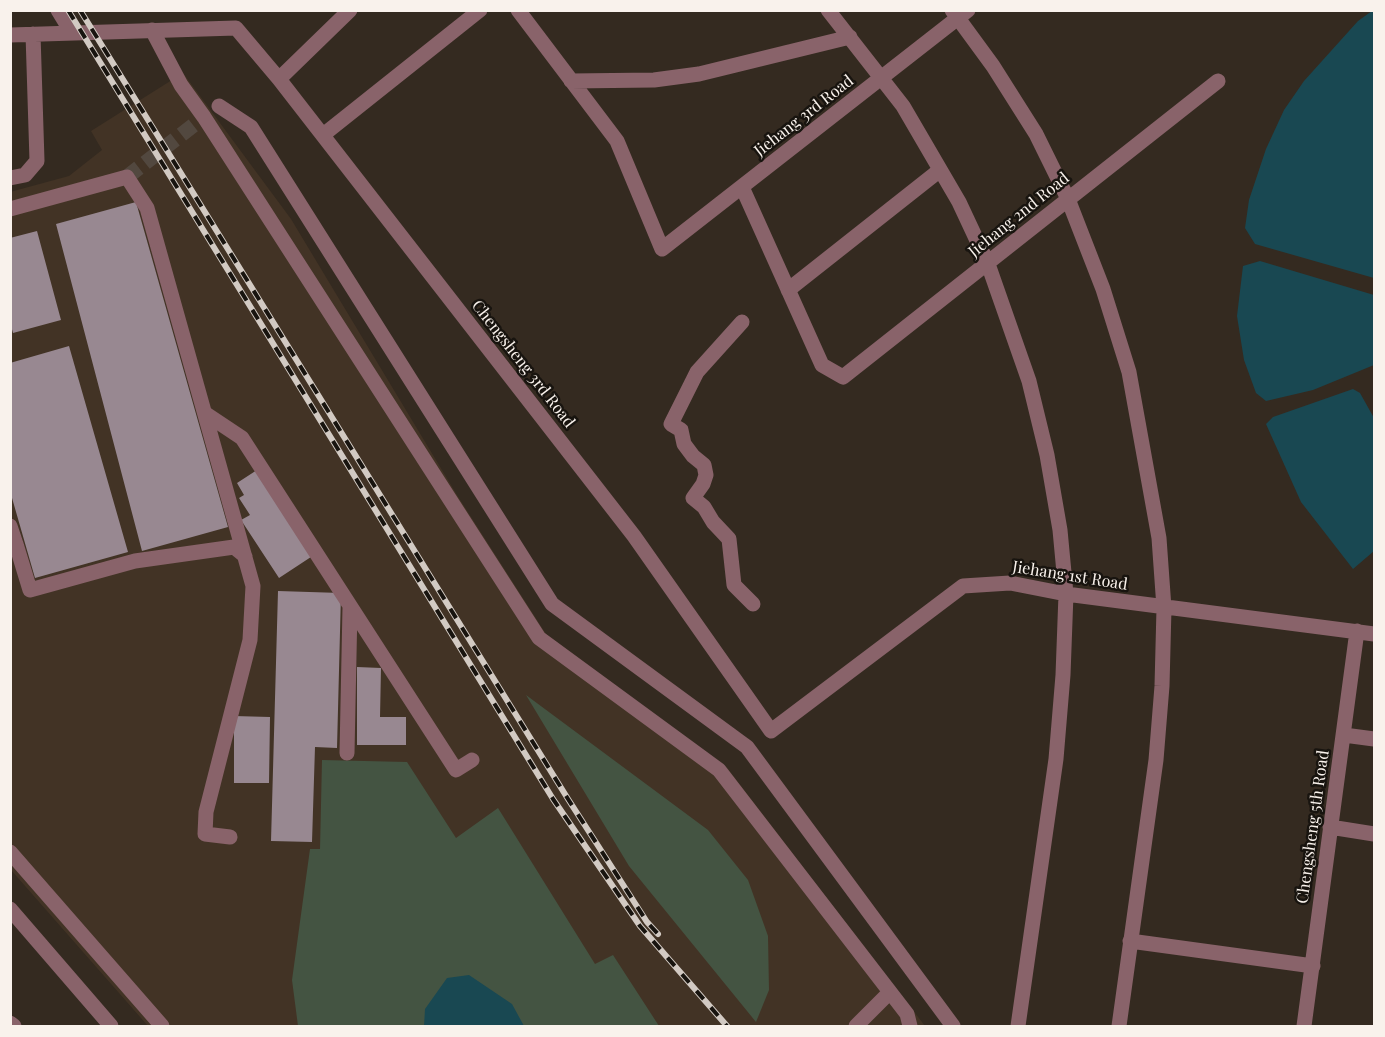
<!DOCTYPE html>
<style>
body{margin:0}
#map{position:relative;width:1385px;height:1037px;overflow:hidden;background:#342a20;font-family:"Playfair Display",serif}
canvas{display:block}
.frame{position:absolute;inset:0;border:12px solid #f9f2ec;pointer-events:none}
</style>
<div id="map">
<canvas width="1385" height="1037"></canvas>
<div class="frame"></div>
</div>
<script>
const context = document.querySelector('canvas').getContext('2d');
context.lineJoin = 'round';
function fillPath(path, color) { context.fillStyle = color; context.fill(path, 'evenodd'); }
const toPath = rows => new Path2D(rows.map(r => 'M' + r).join(''));
function strokePath(path, color, width, dash) { context.strokeStyle = color; context.lineWidth = width; context.lineCap = dash ? 'butt' : 'round'; context.setLineDash(dash || []); context.stroke(path); }
function drawText(font, color, halo, rows, align = 'center') {
  context.font = font + ' "Playfair Display",serif'; context.lineWidth = 5; context.setLineDash([]); context.textBaseline = 'middle'; context.strokeStyle = halo; context.fillStyle = color; for (const [text, x, y, turn = 0] of rows) {
    context.save(); context.translate(x, y); context.rotate((+turn || 0) * Math.PI / 180); context.textAlign = isNaN(turn) ? turn : align; if (halo) context.strokeText(text, 0, 0); context.fillText(text, 0, 0); context.restore();
  }
}
fillPath(toPath([
 [183,73,291,219,457,495,546,634,728,769,925,1026,148,1026,11,870,10,192,69,176,102,150,91,131]
]), '#423325');
fillPath(toPath([
 [526,695,708,830,748,880,768,936,769,990,756,1022,629,866],
 [322,760,407,762,456,838,498,808,595,964,613,955,659,1026,298,1026,292,980,310,849,320,849]
]), '#445442');
fillPath(toPath([
 [1372,11,1374,11,1374,278,1255,244,1245,228,1249,200,1266,149,1284,110,1304,81,1358,21],
 [1260,261,1374,295,1374,365,1313,390,1266,401,1256,393,1244,360,1237,316,1243,266],
 [1353,389,1360,393,1374,418,1374,551,1353,569,1301,502,1266,424,1273,417],
 [469,975,512,1004,524,1026,424,1026,425,1009,447,978]
]), '#194852');
fillPath(toPath([
 [136,202,228,527,142,551,56,224],
 [37,231,61,320,13,333,10,322,10,238],
 [69,346,128,552,35,578,10,491,10,363],
 [257,470,314,555,279,578,241,520,250,515,239,498,244,495,237,483],
 [278,591,341,593,337,748,315,747,312,842,271,841],
 [357,667,381,668,380,717,406,717,406,745,357,745],
 [234,716,270,717,269,783,234,783]
]), '#988891');
strokePath(toPath([
 [127,177,204,117]
]), '#52483f', 15, [15, 8]);
strokePath(toPath([
 [58,10,72,33],
 [518,10,617,141,662,249,968,10],
 [828,10,903,106,959,202,988,264,1029,381,1047,455,1060,530,1066,594,1063,675,1056,759,1018,1026],
 [952,10,993,66,1036,134,1068,199,1103,289,1129,372,1159,538,1164,608,1162,686,1156,760,1119,1026],
 [152,30,181,85,204,117,539,638,719,770,907,1014,910,1026],
 [10,35,236,28,279,79,634,536,771,731,963,586,1010,583,1066,594,1374,634],
 [279,79,350,10],
 [571,81,654,80,699,74,850,37],
 [219,106,251,127,552,604,747,747,953,1026],
 [323,135,480,10],
 [10,178,25,175,37,161,33,34],
 [742,187,822,365,843,377,1218,81],
 [10,209,127,177,147,208,253,586,250,640,206,812,205,834,230,837],
 [788,290,940,170],
 [742,322,697,372,671,424,681,430,684,444,693,456,704,465,706,475,703,484,693,498,704,507,713,522,729,539,734,585,753,604],
 [206,414,242,438,456,770,472,760],
 [10,526,16,544],
 [10,543,16,544,30,590,135,561,234,547,245,556],
 [1344,735,1374,739],
 [347,753,350,607],
 [1330,827,1374,834],
 [10,852,162,1026],
 [10,909,111,1026],
 [1130,941,1313,966],
 [10,1023,14,1026],
 [856,1026,890,992],
 [1304,1026,1357,631]
]), '#89636a', 15);
const rail = toPath([
 [68,10,553,799,640,926,727,1026],
 [80,10,568,799,647,922,658,934]
]);
strokePath(rail, '#d2cac3', 6);
strokePath(rail, '#18140f', 4, [11]);
drawText('16px', '#f9f2ec', '#18140f', [
 ["Jiehang 3rd Road",804,116,-38],
 ["Jiehang 2nd Road",1019,215,-39],
 ["Chengsheng 3rd Road",523,364,52],
 ["Jiehang 1st Road",1070,576,9],
 ["Chengsheng 5th Road",1313,827,-82]
]);
</script>
